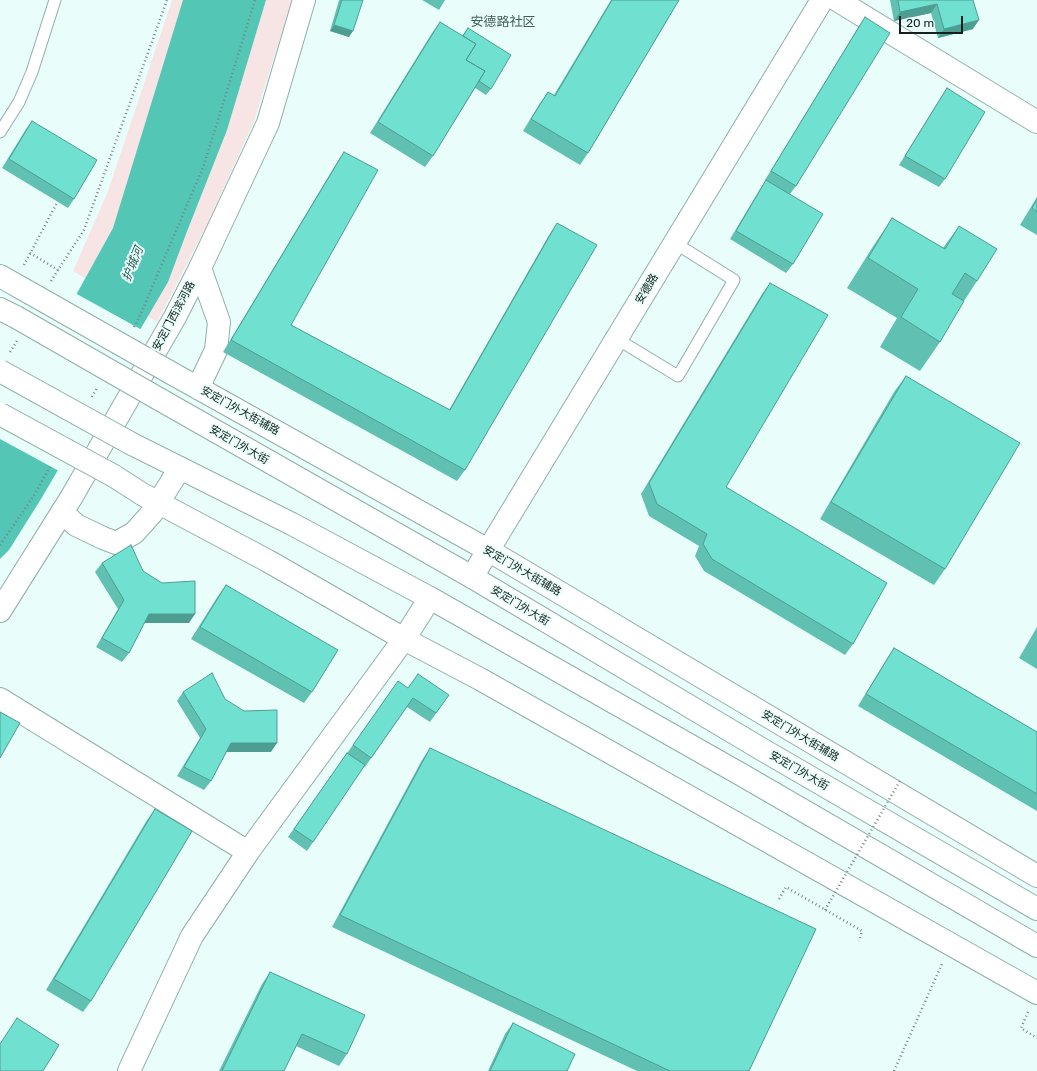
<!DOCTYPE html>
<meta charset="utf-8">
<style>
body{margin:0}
#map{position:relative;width:1037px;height:1071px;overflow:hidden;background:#e9fefa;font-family:Rubik,sans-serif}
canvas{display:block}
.scale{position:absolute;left:899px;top:16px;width:64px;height:18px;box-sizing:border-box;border:2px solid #13201e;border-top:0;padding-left:5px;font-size:12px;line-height:14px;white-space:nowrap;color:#13201e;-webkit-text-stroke:3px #e9fefa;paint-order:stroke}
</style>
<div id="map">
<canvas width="1037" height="1071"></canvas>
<div class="scale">20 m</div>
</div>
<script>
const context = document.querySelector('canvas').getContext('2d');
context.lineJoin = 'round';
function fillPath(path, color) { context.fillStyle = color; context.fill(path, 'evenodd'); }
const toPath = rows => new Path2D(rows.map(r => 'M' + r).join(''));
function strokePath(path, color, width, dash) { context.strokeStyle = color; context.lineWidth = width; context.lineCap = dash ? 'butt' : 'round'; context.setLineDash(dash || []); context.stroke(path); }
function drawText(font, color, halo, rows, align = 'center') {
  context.font = font + ' Rubik,"Noto Sans SC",sans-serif'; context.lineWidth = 4; context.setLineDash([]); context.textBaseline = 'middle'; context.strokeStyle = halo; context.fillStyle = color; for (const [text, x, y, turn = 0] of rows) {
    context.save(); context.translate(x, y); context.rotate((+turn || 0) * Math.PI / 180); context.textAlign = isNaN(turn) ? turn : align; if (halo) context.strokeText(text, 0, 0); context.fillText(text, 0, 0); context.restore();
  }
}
fillPath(toPath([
 [172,0,292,0,254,121,207,225,157,322,73,271,108,191]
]), '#f7e5e6');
fillPath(toPath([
 [183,0,266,0,227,130,186,234,168,282,41,499,9,550,0,559,0,433,113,228]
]), '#54c6b6');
fillPath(toPath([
 [75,293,142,330,59,471,0,439,0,429]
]), '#e9fefa');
const lane = toPath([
 [0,132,19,102,32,72,55,0],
 [617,339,678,376,691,354,734,280,675,243]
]);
const street = toPath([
 [837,0,1037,122],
 [198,388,216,350,219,322,200,268],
 [62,512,76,525,103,538,116,543,134,533,152,513,180,468],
 [0,699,248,852],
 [129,1071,192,936,248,852,404,639,430,598]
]);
const secondary = toPath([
 [0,276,30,293],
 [173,374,488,550,1037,876],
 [114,476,142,494,268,561,404,639,480,679,1037,993],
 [472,577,822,0],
 [0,611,71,498,175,317,200,268,268,123,304,0]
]);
const primary = toPath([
 [0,309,16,317],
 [159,399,472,577,763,750,1037,909],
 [132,444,292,524,430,598,742,775,1037,946]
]);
strokePath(lane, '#8eafa9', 13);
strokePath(street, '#8eafa9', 24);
strokePath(secondary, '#8eafa9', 24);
strokePath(primary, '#8eafa9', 24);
strokePath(toPath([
 [30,253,58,270],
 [24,265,59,199],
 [51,281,58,270,84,230,167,0],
 [134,327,139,318,204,165,255,0],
 [10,352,17,341],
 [92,397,97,388],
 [0,545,33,497,50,467],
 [779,899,786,887,862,931,859,941],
 [1028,1012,1021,1028,1037,1038],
 [894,1071,942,964]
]), '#748582', 2.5, [1, 3]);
strokePath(lane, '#fff', 11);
strokePath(street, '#fff', 22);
strokePath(secondary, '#fff', 22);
strokePath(primary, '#fff', 22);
const secondaryBridge = toPath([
 [30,293,173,374],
 [0,414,114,476]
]);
const primaryBridge = toPath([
 [16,317,159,399],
 [0,371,132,444]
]);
strokePath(secondaryBridge, '#8eafa9', 24, []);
strokePath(primaryBridge, '#8eafa9', 24, []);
strokePath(toPath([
 [825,910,901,779]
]), '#748582', 2.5, [1, 3]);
strokePath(secondaryBridge, '#fff', 22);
strokePath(primaryBridge, '#fff', 22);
fillPath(toPath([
 [339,0,363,0,349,37,330,31],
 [422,0,445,0,439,10],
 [611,0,679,0,588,153,580,165,523,131,540,103,548,92,554,95],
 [890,0,973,0,973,29,938,38,931,13,894,21],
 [865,17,796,186,790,194,793,264,786,273,730,239,760,189,766,180,765,180,859,26],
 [440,22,462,36,468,28,491,89,486,95,475,88,433,156,425,167,370,133,432,33],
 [947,88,945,179,939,187,899,165,941,97],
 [32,121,74,199,68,208,2,168,26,129],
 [344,152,291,325,449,410,549,235,557,223,465,470,457,481,223,352,336,164],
 [1037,197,1037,235,1020,225],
 [892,218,943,248,959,226,977,281,964,301,940,342,920,371,880,347,897,318,847,288,872,248],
 [770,283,726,487,853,644,845,655,704,571,695,556,699,546,649,516,641,494,762,294],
 [906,376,945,569,934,585,820,519,894,392],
 [102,563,143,571,189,623,144,623,129,653,122,662,96,647,118,609,95,572],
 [226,585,312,692,304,703,191,639,218,596],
 [1037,627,1037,669,1019,658],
 [894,648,1037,732,1037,811,858,706,886,660],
 [398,681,408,688,449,695,430,722,407,707,365,767,364,766,307,851,288,837],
 [183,692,225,699,271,752,226,752,211,781,204,790,177,776,200,738,177,701],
 [430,748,749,1071,637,1071,332,927,422,760],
 [155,809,91,1001,83,1012,46,990,147,820],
 [270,972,347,1054,339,1066,296,1046,284,1071,219,1071,262,984],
 [513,1023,567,1071,488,1071,505,1034]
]), '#60c1b3');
fillPath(toPath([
 [937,4,931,13,894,21,900,12],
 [979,20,973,29,938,38,944,29],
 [334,25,353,31,349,37,330,31],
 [149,614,195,614,189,623,143,623],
 [231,743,277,743,271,752,225,752]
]), '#4e9d92');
const building = toPath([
 [342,0,363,0,353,31,334,25,342,0],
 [612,0,679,0,588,153,531,119,548,92,555,96,612,0],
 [898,0,973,0,979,20,944,29,937,4,900,12,898,0],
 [865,17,890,33,796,186,771,171,865,17],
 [440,22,476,44,466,60,485,71,433,156,378,122,440,22],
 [468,28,511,55,491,89,479,81,485,71,466,60,476,44,463,36,468,28],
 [947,88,985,112,945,179,905,156,947,88],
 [32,121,97,160,74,199,9,159,32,121],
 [344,152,378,170,291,325,450,410,557,223,597,245,465,470,231,340,344,152],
 [766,180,823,214,793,264,736,231,766,180],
 [1037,199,1037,212,1032,208,1037,199],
 [892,218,945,249,959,226,997,249,977,281,965,273,952,294,964,301,940,342,901,317,918,289,868,258,892,218],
 [770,283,828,315,726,487,887,583,853,644,712,559,703,544,707,534,657,504,649,483,770,283],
 [906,376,1020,443,945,569,831,502,906,376],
 [131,545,143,571,162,583,195,581,195,614,149,614,129,653,102,638,124,600,102,563,131,545],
 [226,585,338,650,312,692,200,627,226,585],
 [894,648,1037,732,1037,794,866,694,894,648],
 [212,673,225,699,244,711,277,710,277,743,231,743,211,781,184,767,206,729,183,692,212,673],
 [418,674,449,695,436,713,413,698,371,758,353,745,398,681,408,688,418,674],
 [0,712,20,723,0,758,0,712],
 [430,748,816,929,749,1071,670,1071,340,915,430,748],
 [347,753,365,765,313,842,294,829,347,753],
 [155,809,192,831,91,1001,54,979,155,809],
 [270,972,365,1015,347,1054,302,1034,284,1071,222,1071,270,972],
 [17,1018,59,1045,43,1071,0,1071,0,1044,17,1018],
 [513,1023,575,1054,567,1071,490,1071,513,1023]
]);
fillPath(building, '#70e0d0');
strokePath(building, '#4e9d92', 1);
drawText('11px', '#13201e', '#e9fefa', [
 ["安德路",647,289,-59],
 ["安定门西滨河路",174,316,-62],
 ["安定门外大街辅路",240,411,29],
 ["安定门外大街",239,445,30],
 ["安定门外大街辅路",522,571,30],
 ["安定门外大街",520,606,31],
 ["安定门外大街辅路",800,736,31],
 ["安定门外大街",799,771,30]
]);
drawText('italic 12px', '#295a53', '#e9fefa', [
 ["护城河",133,264,-68]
]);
drawText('13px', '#3f5d58', '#e9fefa', [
 ["安德路社区",503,22]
]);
</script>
